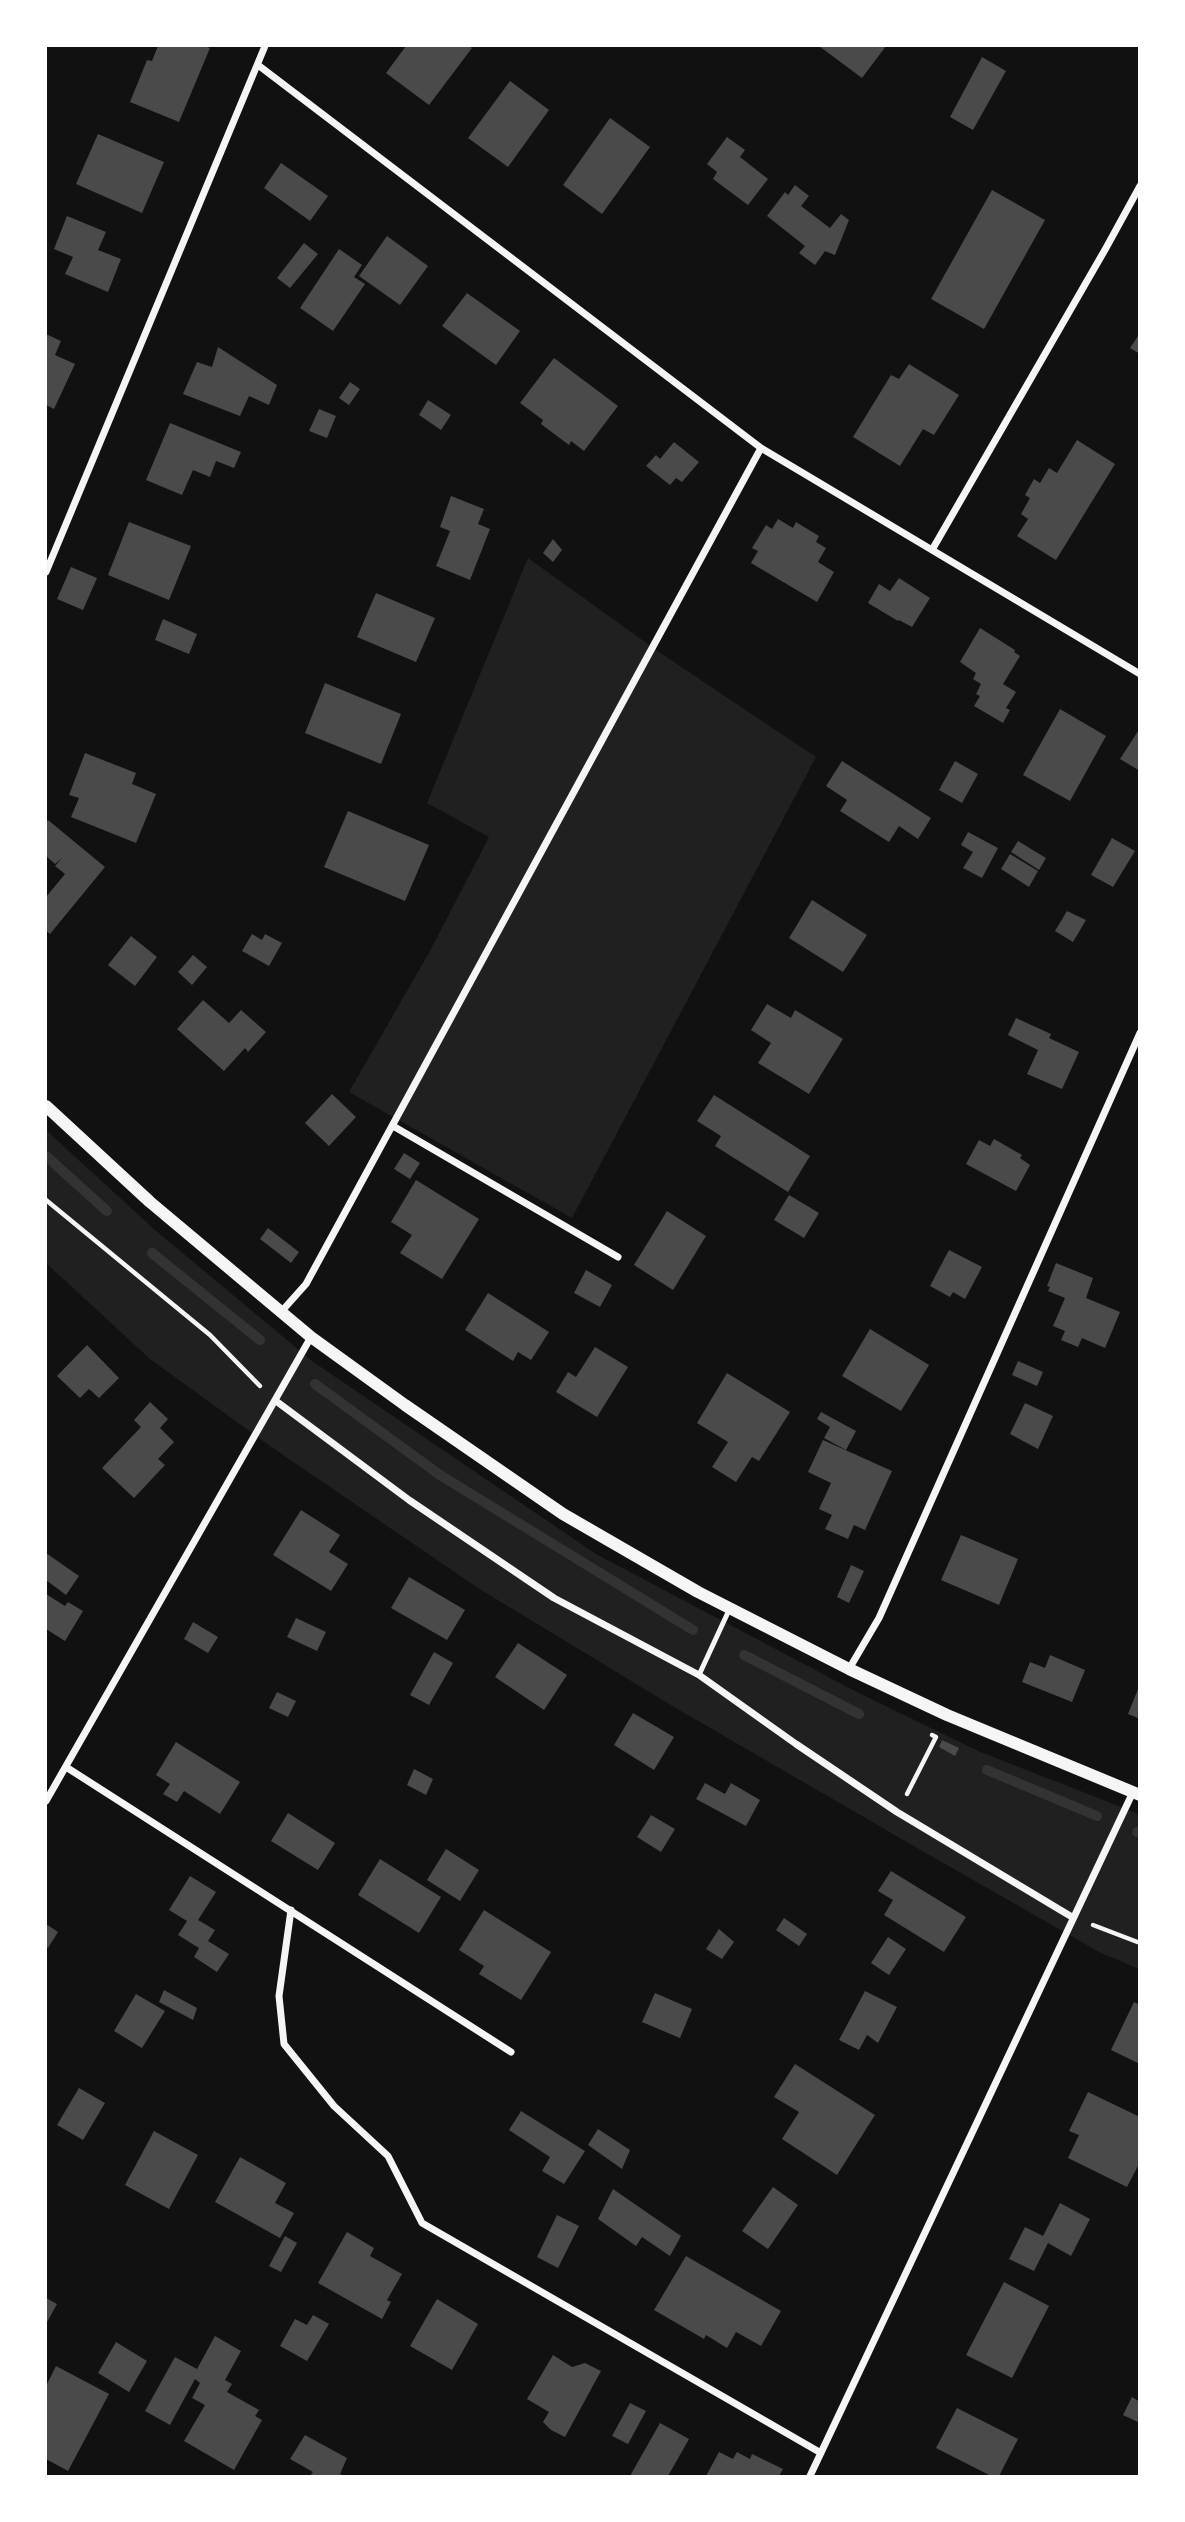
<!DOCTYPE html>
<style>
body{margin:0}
#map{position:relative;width:1185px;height:2522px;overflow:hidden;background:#111;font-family:Commissioner,sans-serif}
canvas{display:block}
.frame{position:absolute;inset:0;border:47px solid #fff;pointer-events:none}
</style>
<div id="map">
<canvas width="1185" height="2522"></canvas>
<div class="frame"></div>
</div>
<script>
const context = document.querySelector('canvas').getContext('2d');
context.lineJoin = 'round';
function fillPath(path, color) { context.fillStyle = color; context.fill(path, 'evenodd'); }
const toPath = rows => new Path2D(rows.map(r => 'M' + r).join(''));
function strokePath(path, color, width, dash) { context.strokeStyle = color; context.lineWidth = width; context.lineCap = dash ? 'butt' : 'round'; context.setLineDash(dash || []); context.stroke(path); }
fillPath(toPath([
 [528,558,659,652,816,757,572,1218,349,1092,430,951,489,837,427,803],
 [46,1130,155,1230,312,1361,596,1554,855,1691,978,1751,1139,1814,1139,1969,1099,1952,912,1845,674,1707,478,1588,270,1446,150,1359,46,1263]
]), '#202020');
strokePath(toPath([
 [46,1156,107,1211],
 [152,1253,260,1340],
 [315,1384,440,1475,693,1630],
 [744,1655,859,1714],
 [987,1770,1097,1816],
 [1137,1832,1140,1833]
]), '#333', 10);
fillPath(toPath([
 [158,46,204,46,210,48,179,122,130,102,147,60,152,61],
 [406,46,469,46,472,48,429,105,386,73],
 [819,46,886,46,862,78],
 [982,57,1006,71,973,130,950,117],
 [510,81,549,110,508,167,468,138],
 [610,118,650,147,602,214,563,185],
 [98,134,164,162,142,213,76,184],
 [727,137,745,150,740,157,768,179,748,205,713,179,717,172,707,164],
 [281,163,328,196,310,221,264,188],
 [795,185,809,196,801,206,830,228,841,214,849,220,835,255,825,251,815,265,799,253,805,246,767,216,785,192,788,195],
 [992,190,1045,220,984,329,931,299],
 [67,216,106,232,98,250,121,259,108,292,65,274,73,257,54,249],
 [387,236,428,266,400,305,359,276],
 [304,243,318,254,290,288,277,278],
 [339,249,362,265,354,277,365,284,333,331,300,308],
 [467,293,520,331,496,365,442,326],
 [1140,333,1140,354,1130,348],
 [46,334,61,341,55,355,75,364,54,409,46,405],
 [218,347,277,385,269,405,249,396,240,416,183,394,197,362,212,367],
 [554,358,618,406,584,451,571,441,569,445,541,424,543,420,520,403],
 [909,364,959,395,934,435,923,429,900,466,853,437,891,375,899,379],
 [350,382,360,389,349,405,339,398],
 [428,400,451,415,441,430,419,415],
 [319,409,336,416,327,438,309,431],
 [170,423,241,452,234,468,216,461,210,477,193,470,182,495,146,480],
 [1077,440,1115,464,1056,560,1017,536,1028,519,1021,514,1030,498,1025,495,1034,479,1040,483,1049,468,1057,473],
 [674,442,699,462,682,482,676,478,670,485,646,466,656,455,660,459],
 [451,496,484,509,478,524,490,529,470,580,436,566,450,531,440,527],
 [778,519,793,528,796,522,819,536,816,542,826,548,818,562,834,572,817,602,751,563,758,551,752,548,766,525,772,529],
 [129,522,191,546,169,600,108,575],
 [553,539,562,550,553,562,543,553],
 [71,567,97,578,83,610,57,599],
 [899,578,930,598,912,627,899,620,898,621,868,603,879,584,890,591],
 [376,593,435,618,416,662,357,637],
 [163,619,197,634,189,654,155,640],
 [980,628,1015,650,1014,652,1020,656,1003,684,1016,692,1006,708,1010,710,1003,723,974,706,980,696,976,694,981,684,973,679,976,673,960,662],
 [325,683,401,714,381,764,305,733],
 [1060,709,1106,736,1070,801,1023,775],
 [1140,728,1140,771,1120,759],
 [85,753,136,773,132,784,156,794,136,843,71,817,79,798,69,795],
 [842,761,931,818,918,839,899,826,889,842,840,811,847,800,826,786],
 [955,761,978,774,962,803,939,790],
 [348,811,429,845,405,901,324,867],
 [48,820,105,867,50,934,46,931,46,897,65,874,55,866,62,858,55,864,46,856,46,823],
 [968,832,998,848,982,878,963,868,973,852,961,845],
 [1112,838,1135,851,1113,887,1091,875],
 [1018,841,1046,858,1039,870,1011,852],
 [1010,854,1038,871,1029,887,1001,869],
 [812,900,867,935,843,972,789,938],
 [1067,911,1086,920,1073,942,1055,931],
 [252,934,262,940,265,934,282,943,269,966,242,951],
 [131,936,157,957,135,986,108,965],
 [193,955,207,967,192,985,178,972],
 [203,1000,229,1023,241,1010,266,1032,248,1052,245,1048,224,1071,177,1029],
 [767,1004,791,1018,795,1010,843,1039,809,1094,758,1063,771,1043,751,1030],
 [1016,1018,1051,1034,1049,1038,1079,1052,1062,1089,1027,1074,1038,1050,1008,1035],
 [332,1094,356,1117,329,1146,305,1123],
 [714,1095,810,1156,788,1192,715,1146,721,1136,697,1121],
 [994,1139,1022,1155,1020,1158,1030,1165,1016,1191,966,1164,979,1140,990,1146],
 [404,1153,420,1163,410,1179,394,1169],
 [416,1180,479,1219,442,1279,400,1253,412,1235,391,1222],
 [789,1195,819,1213,804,1238,774,1220],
 [667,1211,706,1236,673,1290,634,1265],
 [268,1228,299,1252,291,1263,260,1239],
 [949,1250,982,1267,965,1299,953,1292,950,1297,930,1286],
 [1056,1263,1093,1278,1086,1298,1120,1312,1105,1348,1082,1338,1078,1347,1061,1340,1065,1331,1053,1326,1065,1298,1048,1291,1050,1287,1047,1286],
 [586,1270,612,1285,600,1307,574,1293],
 [488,1293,549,1332,531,1360,518,1352,513,1361,465,1330],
 [870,1329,929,1365,901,1411,842,1376],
 [87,1345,119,1378,99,1398,89,1389,80,1398,57,1376],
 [595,1347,628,1367,597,1417,556,1392,568,1372,576,1377],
 [1018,1361,1043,1372,1037,1386,1012,1375],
 [727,1373,790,1412,759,1461,752,1457,736,1482,712,1467,728,1442,697,1423],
 [150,1402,168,1419,160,1428,174,1442,158,1459,165,1465,134,1498,102,1468,141,1427,134,1420],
 [1025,1403,1053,1416,1038,1449,1010,1434],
 [821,1412,856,1431,846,1450,824,1438,830,1427,817,1419],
 [823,1440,892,1471,865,1530,854,1525,848,1539,825,1529,832,1515,819,1509,831,1483,808,1472],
 [301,1510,340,1535,329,1552,348,1564,331,1591,273,1555],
 [961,1535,1018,1559,999,1605,941,1580],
 [46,1553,79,1576,66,1595,46,1580],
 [851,1565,864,1571,849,1603,837,1597],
 [409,1577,465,1610,447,1640,391,1608],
 [46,1594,65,1606,68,1602,83,1611,65,1641,46,1629],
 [296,1618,326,1632,317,1651,287,1637],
 [193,1622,218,1637,208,1653,184,1639],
 [518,1643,567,1675,544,1710,495,1677],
 [434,1652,453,1663,429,1705,410,1695],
 [1050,1655,1085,1670,1072,1702,1022,1682,1030,1662,1045,1668],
 [1140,1684,1140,1719,1128,1714],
 [277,1692,296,1701,288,1717,269,1708],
 [633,1713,674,1737,654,1770,614,1745],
 [942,1740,959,1748,955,1756,939,1747],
 [176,1742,240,1782,220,1814,184,1791,177,1802,163,1794,170,1784,156,1775],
 [414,1769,433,1779,426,1795,407,1785],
 [705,1783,725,1794,731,1783,760,1800,746,1826,696,1799],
 [288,1813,335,1843,318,1870,271,1841],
 [651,1815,675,1829,661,1852,637,1837],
 [446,1849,479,1870,460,1901,427,1880],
 [380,1859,441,1897,419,1933,358,1895],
 [891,1871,966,1917,944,1952,884,1915,893,1900,878,1891],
 [190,1876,216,1892,198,1920,215,1930,208,1941,229,1954,217,1972,194,1957,199,1948,178,1935,187,1921,169,1910],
 [484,1910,551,1952,521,2000,479,1974,484,1966,459,1950],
 [784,1918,807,1934,799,1946,776,1930],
 [46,1924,58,1932,48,1948,46,1946],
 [719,1929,734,1942,722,1959,706,1949],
 [888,1937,906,1949,889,1975,871,1963],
 [164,1990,197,2008,193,2020,159,2002],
 [865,1991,897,2007,878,2043,867,2035,859,2050,839,2040],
 [655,1993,692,2009,680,2038,642,2022],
 [136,1994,165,2011,142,2048,114,2031],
 [1134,2002,1140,2005,1140,2064,1111,2050],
 [795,2064,875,2115,837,2175,782,2139,799,2112,774,2097],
 [79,2088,105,2103,83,2140,57,2125],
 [1088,2092,1140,2117,1140,2162,1127,2187,1068,2158,1079,2135,1069,2131],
 [521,2111,585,2151,564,2184,542,2171,550,2157,509,2130],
 [598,2129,630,2150,622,2169,588,2145],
 [154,2131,198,2155,169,2209,125,2185],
 [240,2157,286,2183,275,2203,294,2213,280,2238,215,2202],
 [773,2187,798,2205,768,2249,742,2231],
 [613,2189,681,2236,670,2256,642,2237,636,2246,598,2219],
 [1060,2203,1090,2219,1071,2256,1048,2243,1034,2271,1009,2259,1025,2227,1043,2236],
 [557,2215,579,2226,558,2268,537,2257],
 [347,2232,374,2248,370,2256,402,2274,387,2300,391,2302,382,2319,318,2283],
 [285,2236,297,2243,281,2272,269,2266],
 [686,2256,781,2311,761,2346,736,2332,727,2348,706,2335,704,2339,654,2310],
 [1004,2282,1049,2306,1012,2378,966,2355],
 [46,2298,57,2304,46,2324],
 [437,2299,478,2324,452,2370,410,2346],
 [313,2315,329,2324,307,2361,280,2346,295,2319,307,2325],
 [215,2336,241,2351,225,2380,232,2384,227,2392,259,2410,255,2416,262,2420,234,2470,184,2441,205,2405,192,2398,200,2383,195,2379,170,2425,145,2411,175,2357,197,2369],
 [116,2342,147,2361,129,2392,98,2373],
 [553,2355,572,2367,585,2363,601,2371,565,2437,551,2430,543,2422,549,2412,527,2399],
 [56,2366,109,2394,68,2471,46,2459,46,2386],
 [1132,2397,1140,2402,1140,2423,1123,2415],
 [630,2403,646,2411,628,2444,612,2436],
 [957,2408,1018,2439,999,2476,991,2476,936,2448],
 [660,2423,689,2439,668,2476,630,2476],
 [305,2435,347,2458,340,2474,345,2476,310,2476,313,2472,290,2459],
 [719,2452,733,2459,737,2452,750,2459,752,2454,783,2469,779,2476,706,2476]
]), '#4a4a4a');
strokePath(toPath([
 [46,1200,210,1335,260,1386],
 [907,1794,936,1737,932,1735],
 [1093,1925,1140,1943]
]), '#f5f5f5', 4.5);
strokePath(toPath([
 [699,1675,730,1608]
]), '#f5f5f5', 5);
strokePath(toPath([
 [258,65,761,448,1140,674],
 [932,550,1106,248,1140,186],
 [46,572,265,46],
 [393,1126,618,1257],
 [281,1312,306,1284,761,448],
 [276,1401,409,1500,554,1598,699,1675,796,1744,897,1812,1072,1917],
 [849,1669,879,1618,1140,1033],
 [66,1767,511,2052],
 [46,1801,311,1337],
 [291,1910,279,1996,284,2044,334,2106,388,2156,422,2223,821,2453],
 [810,2476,1133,1792]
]), '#f5f5f5', 7);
strokePath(toPath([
 [46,1106,150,1202,311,1337,405,1405,563,1514,698,1592,849,1669,947,1715,1140,1795]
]), '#f5f5f5', 12);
</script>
